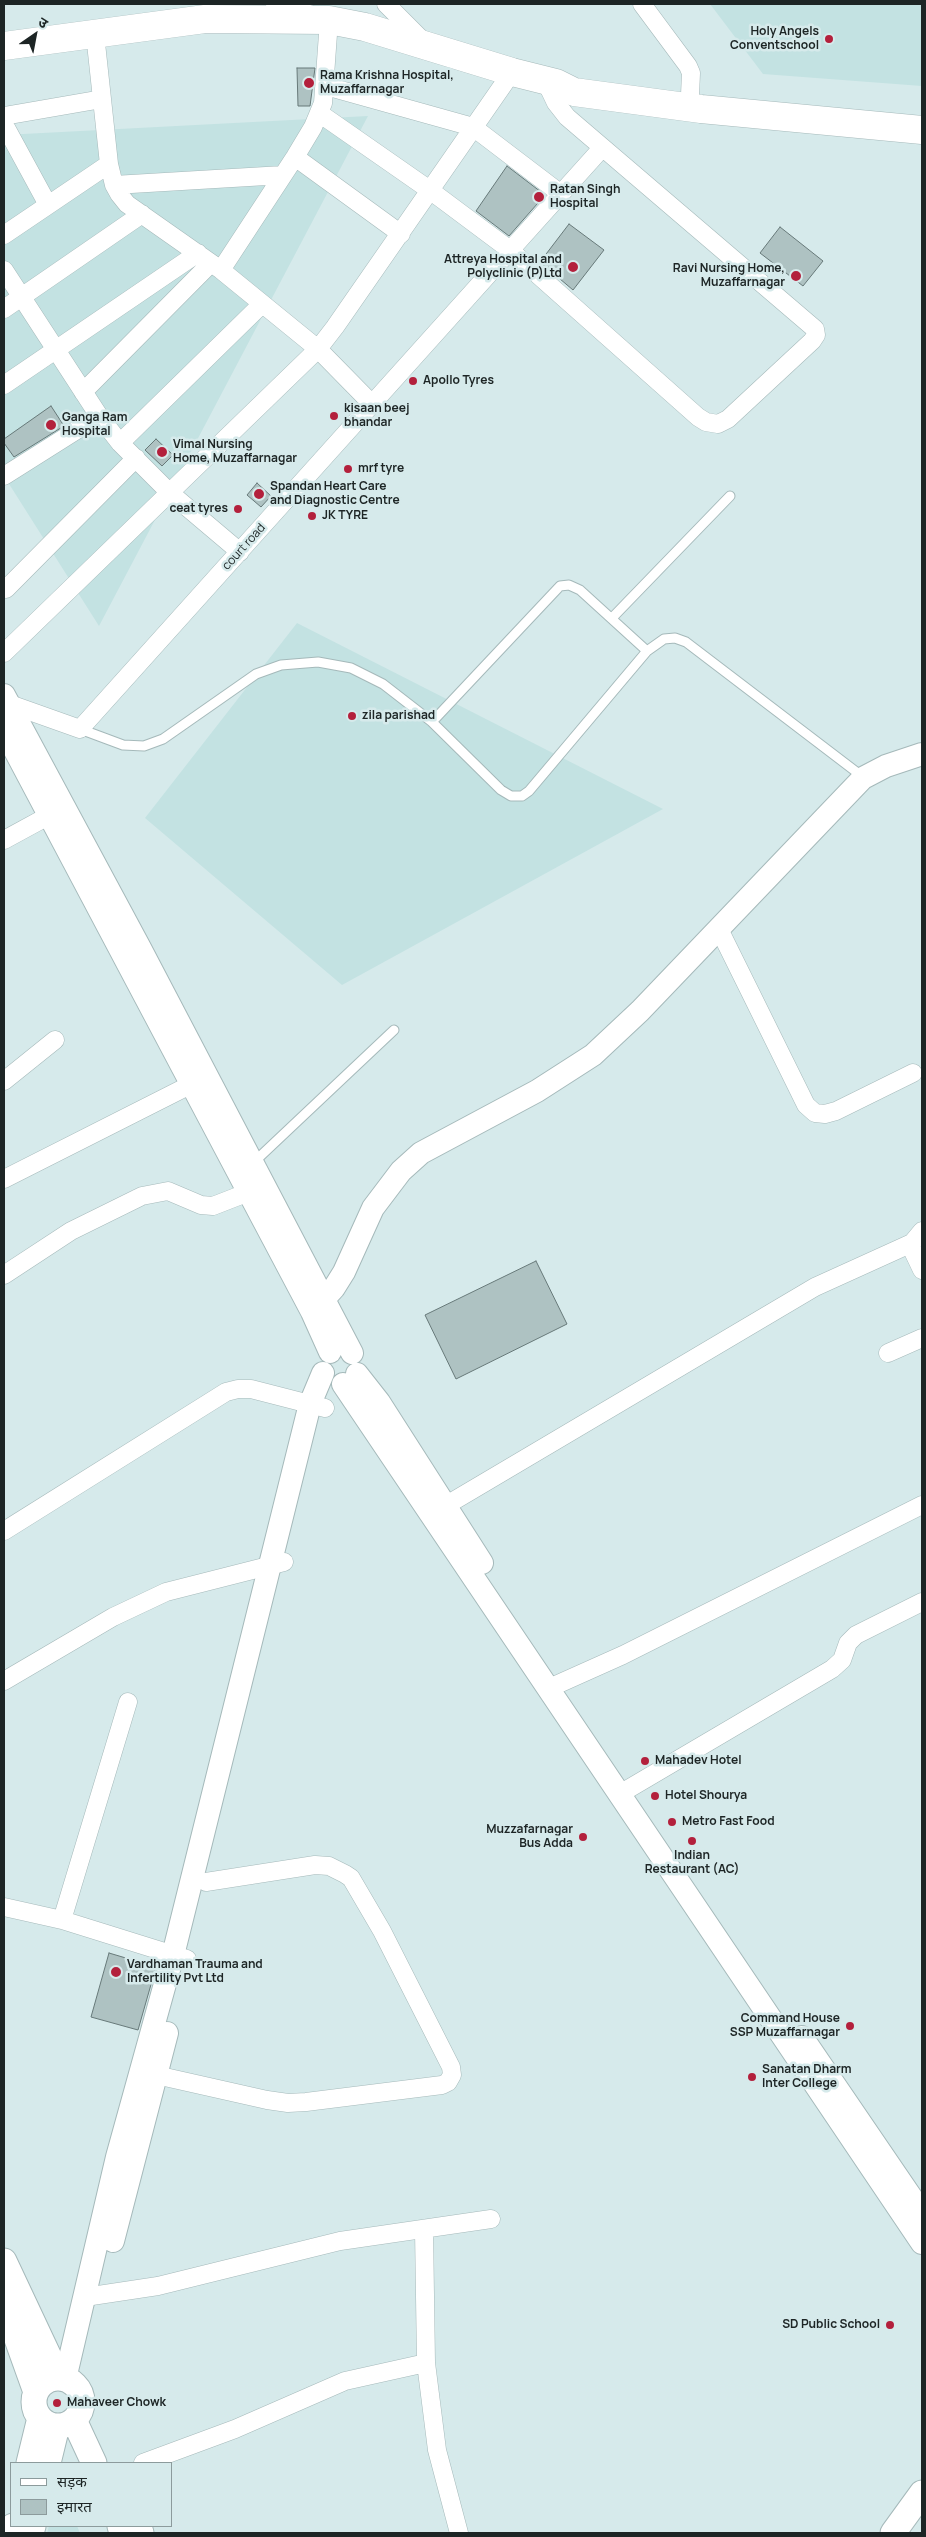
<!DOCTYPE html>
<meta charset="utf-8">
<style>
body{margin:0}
#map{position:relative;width:926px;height:2537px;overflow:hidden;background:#d6eaeb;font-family:Manrope,"Noto Sans Devanagari",sans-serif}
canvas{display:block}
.frame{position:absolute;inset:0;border:5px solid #1d2525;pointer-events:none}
.legend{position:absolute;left:10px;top:2462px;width:162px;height:65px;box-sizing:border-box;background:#d6eaeb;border:1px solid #8c9b9c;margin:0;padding:6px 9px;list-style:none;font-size:15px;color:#1d2525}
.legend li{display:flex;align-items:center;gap:10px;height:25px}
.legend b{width:25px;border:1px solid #8c9b9c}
.north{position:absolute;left:10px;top:10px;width:50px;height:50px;-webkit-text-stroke:4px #d6eaeb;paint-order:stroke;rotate:33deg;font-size:14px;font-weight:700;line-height:20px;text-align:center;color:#1d2525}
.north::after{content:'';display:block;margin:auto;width:18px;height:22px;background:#1d2525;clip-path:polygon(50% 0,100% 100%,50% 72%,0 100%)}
</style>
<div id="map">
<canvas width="926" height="2537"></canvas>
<div class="frame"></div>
<ul class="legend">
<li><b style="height:6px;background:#fff"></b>सड़क</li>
<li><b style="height:14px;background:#aec2c2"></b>इमारत</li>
</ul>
<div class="north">उ</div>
</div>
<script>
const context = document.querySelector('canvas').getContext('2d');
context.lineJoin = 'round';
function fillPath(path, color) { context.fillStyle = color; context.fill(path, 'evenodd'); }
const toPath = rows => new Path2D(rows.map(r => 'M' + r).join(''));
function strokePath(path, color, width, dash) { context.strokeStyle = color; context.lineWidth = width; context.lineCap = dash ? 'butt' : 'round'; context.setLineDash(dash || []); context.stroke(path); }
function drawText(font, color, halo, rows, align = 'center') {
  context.font = font + ' Manrope,sans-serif'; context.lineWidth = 5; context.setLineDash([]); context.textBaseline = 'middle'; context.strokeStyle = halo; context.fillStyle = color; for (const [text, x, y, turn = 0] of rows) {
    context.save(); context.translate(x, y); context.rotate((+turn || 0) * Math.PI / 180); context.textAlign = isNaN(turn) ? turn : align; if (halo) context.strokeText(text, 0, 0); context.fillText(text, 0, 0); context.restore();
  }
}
fillPath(toPath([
 [710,4,922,4,922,86,763,74],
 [368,116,99,626,4,476,4,135],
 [297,623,663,809,342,985,145,818],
 [49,2526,77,2526,80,2533,47,2533]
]), '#c3e2e2');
const building = toPath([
 [297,68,315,68,310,106,298,106,297,68],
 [507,166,545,195,509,236,476,211,507,166],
 [569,224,604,250,573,290,540,262,569,224],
 [780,227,823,261,803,286,760,253,780,227],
 [51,406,64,426,14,457,4,443,4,439,51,406],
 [156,439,173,455,162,466,145,450,156,439],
 [257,483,271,496,261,507,247,495,257,483],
 [536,1261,567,1324,456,1379,425,1315,536,1261],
 [109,1953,156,1967,138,2030,91,2017,109,1953]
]);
fillPath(building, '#aec2c2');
strokePath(building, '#677979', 1);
const service = toPath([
 [612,618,730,496],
 [432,722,560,586,569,585,580,590,647,651],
 [80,729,123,745,144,746,163,739,256,674,281,665,318,662,351,668,383,684,432,722,501,790,511,796,522,796,529,791,647,651,664,639,675,638,686,642,863,777],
 [253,1163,394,1030]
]);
const minor = toPath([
 [386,4,424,42],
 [642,4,688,66,691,73,690,95],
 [86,35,95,34,109,164,114,185,119,194,127,204,221,270,318,349,372,404],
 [326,86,473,127,561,194],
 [319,113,431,191,510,250,698,417,706,422,718,424,728,419,812,341,816,335,815,329,567,117,556,103,545,80],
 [4,116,102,99],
 [4,124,48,205],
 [295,157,401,234],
 [114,185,283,175],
 [4,235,109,164],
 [4,270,99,416,120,443,169,492,240,552],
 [221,270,295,157,313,127,323,103,329,20,275,4],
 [4,309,142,214],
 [4,385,198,253],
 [83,392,211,263],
 [120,443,262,304],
 [4,476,99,416],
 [6,589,136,458],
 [4,653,318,349,335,327,512,72],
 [4,702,80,729,602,148],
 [4,840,61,809],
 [719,929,806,1105,815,1113,825,1114,836,1111,913,1073],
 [4,1081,55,1040],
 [4,1179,192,1084],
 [922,1231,912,1243,911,1247,922,1270],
 [4,1275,71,1231,142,1196,168,1191,201,1205,213,1206,249,1192],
 [888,1353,922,1338],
 [445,1506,815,1287,912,1243],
 [4,1531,226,1392,238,1389,251,1389,325,1408],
 [4,1681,113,1617,166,1592,284,1562],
 [547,1689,623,1655,922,1505],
 [618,1795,832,1669,842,1660,848,1643,856,1635,922,1602],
 [4,1907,62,1920,187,1959],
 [62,1920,128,1702],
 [156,2075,267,2100,288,2103,306,2102,442,2085,448,2082,452,2075,451,2067,382,1931,351,1878,345,1874,329,1866,315,1865,206,1882],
 [424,2229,426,2363,437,2450,459,2533],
 [85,2297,158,2286,340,2241,491,2219],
 [143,2463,235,2429,345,2381,426,2363]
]);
const tertiary = toPath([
 [4,695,140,948,352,1353],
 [4,730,312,1312,330,1352],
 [312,1312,334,1288,344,1272,373,1208,401,1171,421,1153,537,1091,593,1055,640,1011,863,778,886,766,922,754],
 [357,1374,379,1402,482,1563],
 [343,1384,922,2243],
 [802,2037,922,2213],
 [113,2241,167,2033],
 [65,2379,117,2157,173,1955,310,1404,323,1373]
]);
const secondary = toPath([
 [4,2261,59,2378],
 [4,2303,36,2392],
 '34 2402a24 24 0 1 1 48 0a24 24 0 1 1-48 0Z',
 [74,2420,94,2463],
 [29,2463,40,2418],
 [48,2463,57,2426],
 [120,2526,122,2533],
 [139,2526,141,2533],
 [11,2533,13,2526],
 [31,2533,33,2526],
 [893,2533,922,2493]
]);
const primary = toPath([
 [4,46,205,19,329,20,365,27,512,72,556,83,574,92,701,109,922,130]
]);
strokePath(service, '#a5b9ba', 11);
strokePath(minor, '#a5b9ba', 19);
strokePath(tertiary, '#a5b9ba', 24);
strokePath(secondary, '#a5b9ba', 27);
strokePath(primary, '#a5b9ba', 29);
strokePath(service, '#fff', 9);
strokePath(minor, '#fff', 18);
strokePath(tertiary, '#fff', 22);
strokePath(secondary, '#fff', 25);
strokePath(primary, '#fff', 28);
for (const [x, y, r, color] of [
 [829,39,5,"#b3203c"],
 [309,83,6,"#b3203c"],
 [539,197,6,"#b3203c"],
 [573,267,6,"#b3203c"],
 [796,276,6,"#b3203c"],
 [413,381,5,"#b3203c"],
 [334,416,5,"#b3203c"],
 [51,425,6,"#b3203c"],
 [162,452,6,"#b3203c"],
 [348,469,5,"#b3203c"],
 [259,494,6,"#b3203c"],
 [238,509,5,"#b3203c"],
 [312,516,5,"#b3203c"],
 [352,716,5,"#b3203c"],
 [645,1761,5,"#b3203c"],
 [655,1796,5,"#b3203c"],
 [672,1822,5,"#b3203c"],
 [583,1837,5,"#b3203c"],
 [692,1841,5,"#b3203c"],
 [116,1972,6,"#b3203c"],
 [850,2026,5,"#b3203c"],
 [752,2077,5,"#b3203c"],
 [890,2325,5,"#b3203c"],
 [57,2403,5,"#b3203c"]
]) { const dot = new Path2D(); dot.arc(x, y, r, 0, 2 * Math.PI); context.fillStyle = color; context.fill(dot); strokePath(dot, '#d6eaeb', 2); }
drawText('bold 12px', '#1d2525', '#d6eaeb', [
 ["Holy Angels",819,32,"right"],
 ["Conventschool",819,46,"right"],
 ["Rama Krishna Hospital,",320,76],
 ["Muzaffarnagar",320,90],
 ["Ratan Singh",550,190],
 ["Hospital",550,204],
 ["Attreya Hospital and",562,260,"right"],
 ["Polyclinic (P)Ltd",562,274,"right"],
 ["Ravi Nursing Home,",785,269,"right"],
 ["Muzaffarnagar",785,283,"right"],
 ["Apollo Tyres",423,381],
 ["kisaan beej",344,409],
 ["bhandar",344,423],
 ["Ganga Ram",62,418],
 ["Hospital",62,432],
 ["Vimal Nursing",173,445],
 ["Home, Muzaffarnagar",173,459],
 ["mrf tyre",358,469],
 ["Spandan Heart Care",270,487],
 ["and Diagnostic Centre",270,501],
 ["ceat tyres",228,509,"right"],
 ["JK TYRE",322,516],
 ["zila parishad",362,716],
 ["Mahadev Hotel",655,1761],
 ["Hotel Shourya",665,1796],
 ["Metro Fast Food",682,1822],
 ["Muzzafarnagar",573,1830,"right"],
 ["Bus Adda",573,1844,"right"],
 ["Indian",692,1856,"center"],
 ["Restaurant (AC)",692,1870,"center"],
 ["Vardhaman Trauma and",127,1965],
 ["Infertility Pvt Ltd",127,1979],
 ["Command House",840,2019,"right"],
 ["SSP Muzaffarnagar",840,2033,"right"],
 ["Sanatan Dharm",762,2070],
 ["Inter College",762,2084],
 ["SD Public School",880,2325,"right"],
 ["Mahaveer Chowk",67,2403]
], 'left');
drawText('12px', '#1d2525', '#d6eaeb', [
 ["court road",244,547,-48]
]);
</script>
